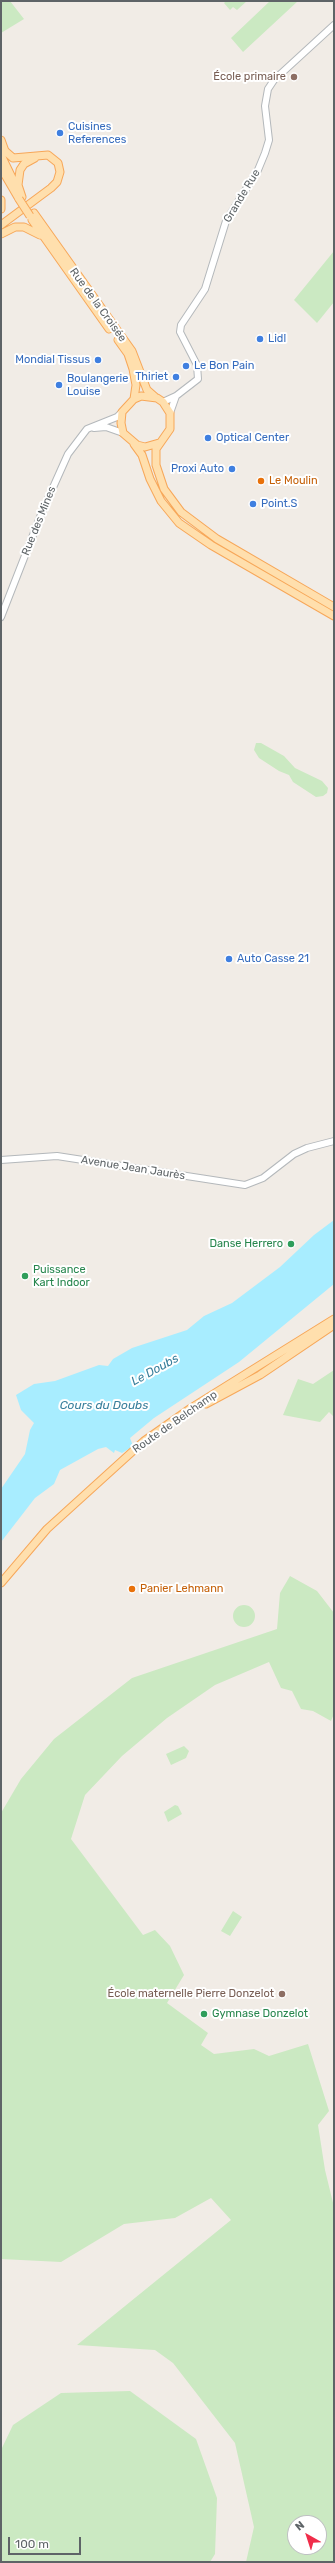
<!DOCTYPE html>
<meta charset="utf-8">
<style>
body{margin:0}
#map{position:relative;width:335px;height:2563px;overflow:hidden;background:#f1ece6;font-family:Rubik,sans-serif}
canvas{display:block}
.frame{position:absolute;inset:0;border:2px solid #5e6467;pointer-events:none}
.north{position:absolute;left:287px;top:2515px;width:40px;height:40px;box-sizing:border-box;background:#fff;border:1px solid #bfc1c2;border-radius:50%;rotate:321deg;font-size:11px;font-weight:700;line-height:16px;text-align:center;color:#5e6467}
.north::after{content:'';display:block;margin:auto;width:14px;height:18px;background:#f02d4a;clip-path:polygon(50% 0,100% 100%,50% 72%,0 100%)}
.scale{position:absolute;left:8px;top:2537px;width:73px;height:18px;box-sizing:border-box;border:2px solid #5e6467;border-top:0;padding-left:5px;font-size:12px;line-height:14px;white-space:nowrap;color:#5e6467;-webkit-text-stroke:3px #fff;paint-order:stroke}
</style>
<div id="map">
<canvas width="335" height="2563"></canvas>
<div class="frame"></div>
<div class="north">N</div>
<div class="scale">100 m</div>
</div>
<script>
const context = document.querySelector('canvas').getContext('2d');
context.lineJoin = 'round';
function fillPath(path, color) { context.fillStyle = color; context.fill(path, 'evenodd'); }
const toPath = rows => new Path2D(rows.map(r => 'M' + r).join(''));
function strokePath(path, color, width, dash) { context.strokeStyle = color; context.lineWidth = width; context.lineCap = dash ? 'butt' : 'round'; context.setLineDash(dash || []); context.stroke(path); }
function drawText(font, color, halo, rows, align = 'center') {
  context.font = font + ' Rubik,sans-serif'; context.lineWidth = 4; context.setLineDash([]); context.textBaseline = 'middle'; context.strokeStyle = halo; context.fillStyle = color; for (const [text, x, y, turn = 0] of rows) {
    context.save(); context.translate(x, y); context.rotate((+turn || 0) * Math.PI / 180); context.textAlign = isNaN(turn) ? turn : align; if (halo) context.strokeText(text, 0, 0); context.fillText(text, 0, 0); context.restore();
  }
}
fillPath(toPath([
 [1,1,10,1,24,19,1,33],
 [226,1,247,1,237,10,233,7,230,10,224,3],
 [270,1,298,1,243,52,231,38],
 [334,251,334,302,317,323,294,300],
 [256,743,261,743,284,756,295,768,322,781,328,788,327,793,323,796,316,797,293,782,289,775,279,771,259,758,254,750],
 [334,1370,334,1417,329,1412,320,1422,283,1415,298,1379,313,1384],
 [290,1576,317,1591,334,1613,334,1714,331,1721,313,1711,301,1709,292,1691,281,1688,269,1662,215,1685,167,1718,122,1756,85,1795,71,1839,143,1935,155,1930,170,1946,184,1975,167,2003,208,2033,201,2045,214,2054,254,2049,269,2056,308,2044,329,2111,318,2125,325,2170,334,2207,334,2562,246,2562,254,2527,235,2443,173,2363,155,2350,77,2345,231,2220,211,2198,175,2218,124,2224,61,2262,1,2259,1,1813,21,1779,54,1739,132,1678,277,1629,280,1593],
 [295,2523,319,2523,319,2547,295,2547],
 '233 1616a11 11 0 1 1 22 0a11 11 0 1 1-22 0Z',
 [184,1746,189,1751,186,1758,171,1765,166,1754],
 [175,1805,178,1806,182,1814,168,1822,164,1812],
 [233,1911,242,1917,230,1936,221,1931],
 [130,2391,196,2439,217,2498,215,2554,210,2562,1,2562,1,2450,13,2425,61,2393]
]), '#cbe9c2');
fillPath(toPath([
 [334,1220,334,1284,239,1362,154,1418,130,1438,133,1446,127,1450,122,1453,115,1450,114,1453,106,1447,98,1449,60,1470,54,1484,35,1498,1,1542,1,1489,25,1454,30,1430,34,1423,21,1410,16,1395,34,1384,55,1381,99,1365,108,1366,113,1359,132,1348,187,1330,204,1316,232,1303,280,1267,314,1235]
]), '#a8edff');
const minor = toPath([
 [163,402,176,396,198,379,197,365,180,332,181,325,205,289,226,221,258,170,265,153,269,140,265,106,268,89,274,80,334,25],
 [170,413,176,396],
 [94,428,106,427,123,433],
 [1,617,42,512,68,454,87,429,117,417,122,412],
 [1,1160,57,1156,245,1185,263,1178,294,1154,307,1148,334,1141]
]);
const major = toPath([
 [1,140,5,151,13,158,48,155,58,163,60,172,57,182,51,188,1,225],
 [1,155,18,190],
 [1,168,19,199],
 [22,197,18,185,20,170,24,164,35,158],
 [1,200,1,209],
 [34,213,132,351,147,390,155,397],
 [32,220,109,329],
 [1,234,15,227,24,227,40,235],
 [118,340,128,354,133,369,136,385,134,399],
 [159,443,145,447,137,445,123,433,121,423,122,412,134,399,141,396,157,398,163,402,170,413,170,429,156,449,156,465,164,489,181,512,217,539,334,607],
 [134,444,142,455,150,479,161,501,179,523,211,545,334,616],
 [206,1404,260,1375,334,1325],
 [1,1583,47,1529,144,1441,191,1408,334,1319]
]);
strokePath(minor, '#b4b8bb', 8);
strokePath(major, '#f7a759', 9);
strokePath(minor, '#fff', 6);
strokePath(major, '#ffdfad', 7);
const majorBridge = toPath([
 [19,199,30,216]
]);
strokePath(majorBridge, '#f7a759', 9, []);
strokePath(majorBridge, '#ffdfad', 7);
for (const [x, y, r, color] of [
 [294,77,4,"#8d6e63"],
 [60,133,4,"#3f7fe0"],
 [260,339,4,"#3f7fe0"],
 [98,360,4,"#3f7fe0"],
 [186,366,4,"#3f7fe0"],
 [176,377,4,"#3f7fe0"],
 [59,385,4,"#3f7fe0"],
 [208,438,4,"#3f7fe0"],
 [232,469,4,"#3f7fe0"],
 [261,481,4,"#e8710a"],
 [253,504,4,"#3f7fe0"],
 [229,959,4,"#3f7fe0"],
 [291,1244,4,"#2e9e5b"],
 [25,1276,4,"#2e9e5b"],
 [132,1589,4,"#e8710a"],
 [282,1994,4,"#8d6e63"],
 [204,2014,4,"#2e9e5b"]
]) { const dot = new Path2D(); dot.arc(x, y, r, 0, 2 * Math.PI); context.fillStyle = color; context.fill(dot); strokePath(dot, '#fff', 1.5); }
drawText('11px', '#785e54', '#fff', [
 ["École primaire",286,77],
 ["École maternelle Pierre Donzelot",274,1994]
], 'right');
drawText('11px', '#366cbe', '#fff', [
 ["Cuisines",68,127],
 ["References",68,140],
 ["Lidl",268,339],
 ["Mondial Tissus",90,360,"right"],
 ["Le Bon Pain",194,366],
 ["Thiriet",168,377,"right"],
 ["Boulangerie",67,379],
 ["Louise",67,392],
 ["Optical Center",216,438],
 ["Proxi Auto",224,469,"right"],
 ["Point.S",261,504],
 ["Auto Casse 21",237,959]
], 'left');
drawText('11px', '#5e6467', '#fff', [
 ["Grande Rue",242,196,-59],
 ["Rue de la Croisée",98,305,54],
 ["Rue des Mines",39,521,-68],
 ["Avenue Jean Jaurès",133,1168,9],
 ["Route de Belchamp",175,1422,-35]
]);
drawText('11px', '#c56008', '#fff', [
 ["Le Moulin",269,481],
 ["Panier Lehmann",140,1589]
], 'left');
drawText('11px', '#27864d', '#fff', [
 ["Danse Herrero",283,1244,"right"],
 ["Puissance",33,1270],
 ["Kart Indoor",33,1283],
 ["Gymnase Donzelot",212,2014]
], 'left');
drawText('italic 12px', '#377e9b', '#fff', [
 ["Le Doubs",155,1370,-29],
 ["Cours du Doubs",104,1406]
]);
</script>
